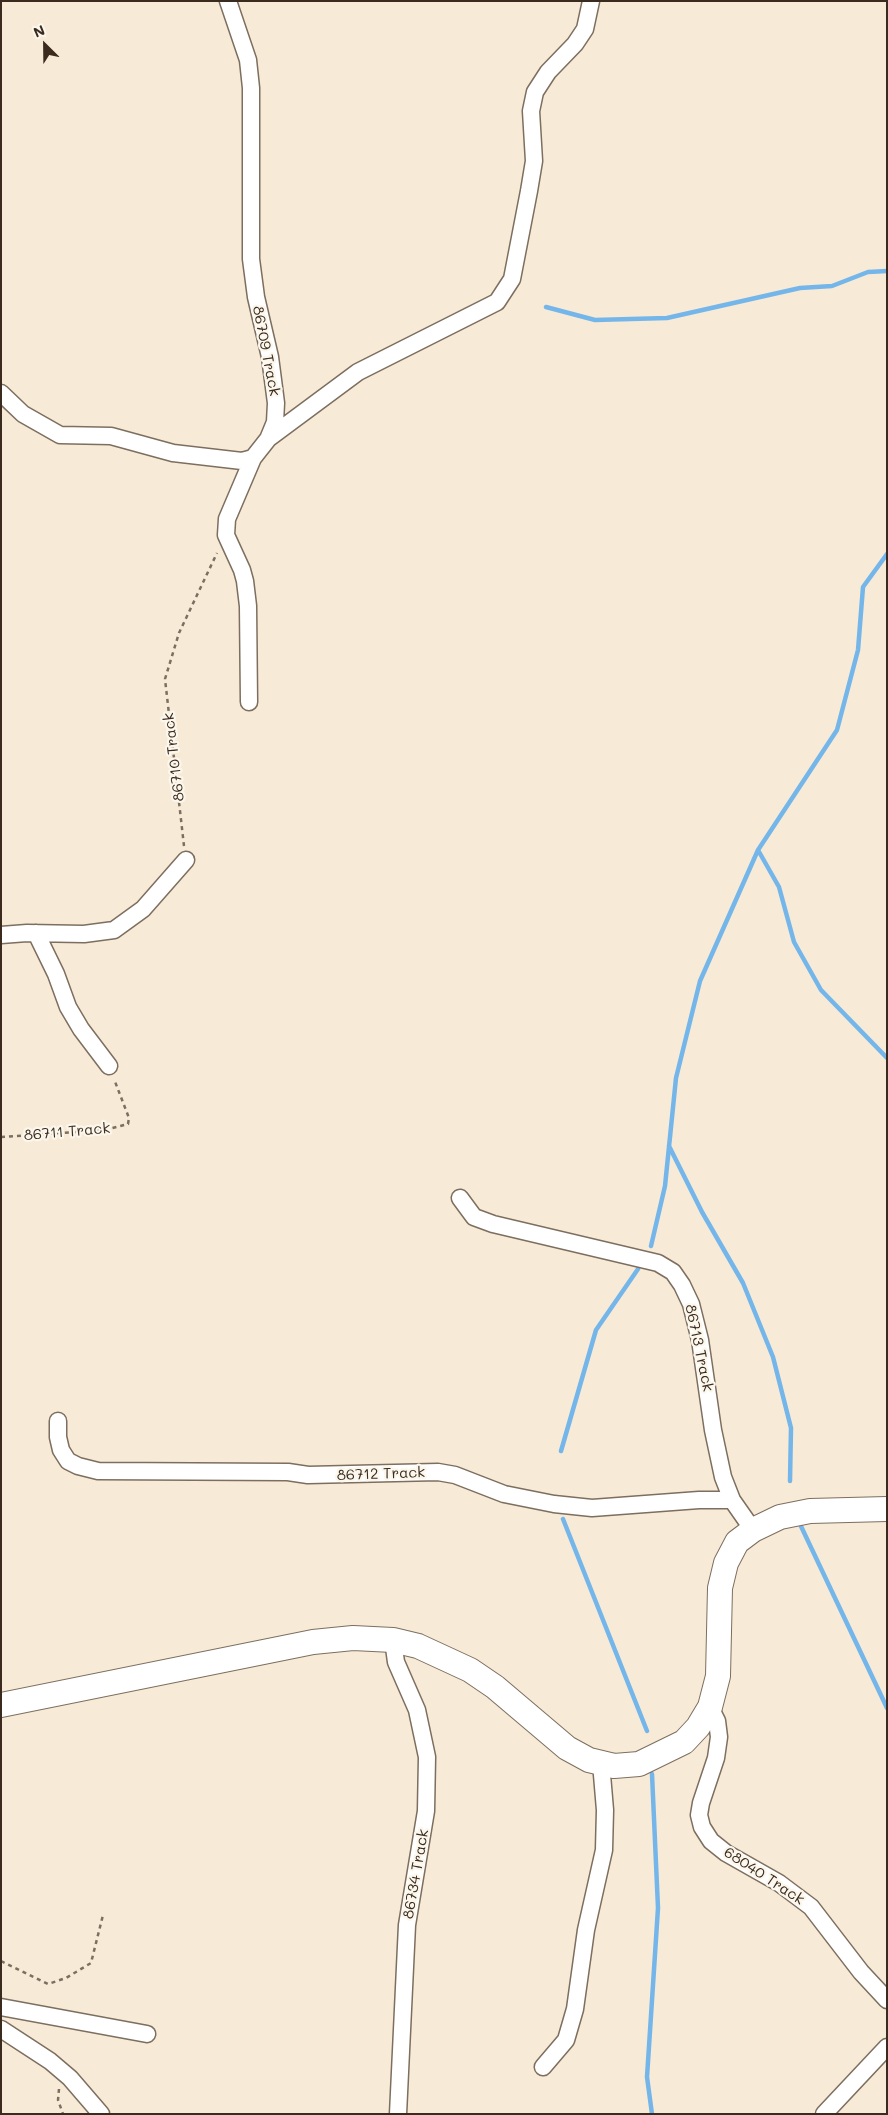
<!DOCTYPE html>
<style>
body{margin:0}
#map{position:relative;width:888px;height:2115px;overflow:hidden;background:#f7ebd7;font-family:Mali,sans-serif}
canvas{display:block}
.frame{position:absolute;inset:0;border:2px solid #3b2a1e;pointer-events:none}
.north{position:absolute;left:20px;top:20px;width:50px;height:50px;-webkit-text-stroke:4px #fbf7ec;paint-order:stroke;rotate:337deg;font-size:14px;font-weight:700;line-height:20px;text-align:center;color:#3b2a1e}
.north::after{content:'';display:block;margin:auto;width:18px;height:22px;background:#3b2a1e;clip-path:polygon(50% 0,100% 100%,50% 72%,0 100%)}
</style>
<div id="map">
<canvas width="888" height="2115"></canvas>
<div class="frame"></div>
<div class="north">N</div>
</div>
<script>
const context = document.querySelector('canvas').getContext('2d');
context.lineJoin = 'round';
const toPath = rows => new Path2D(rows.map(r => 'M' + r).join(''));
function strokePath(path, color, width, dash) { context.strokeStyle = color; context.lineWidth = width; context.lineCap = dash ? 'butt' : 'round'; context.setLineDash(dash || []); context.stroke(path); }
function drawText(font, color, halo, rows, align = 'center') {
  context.font = font + ' Mali,sans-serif'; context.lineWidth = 4.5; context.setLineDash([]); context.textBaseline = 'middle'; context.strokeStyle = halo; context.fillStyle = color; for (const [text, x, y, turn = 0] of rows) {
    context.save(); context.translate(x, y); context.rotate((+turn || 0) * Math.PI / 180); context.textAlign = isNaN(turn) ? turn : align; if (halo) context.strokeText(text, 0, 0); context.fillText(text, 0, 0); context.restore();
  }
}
strokePath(toPath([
 [546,307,595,320,667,318,800,288,832,286,868,272,887,271],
 [758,850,779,887,794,942,821,990,887,1058],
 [669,1146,702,1212,743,1283,773,1357,791,1428,790,1481],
 [651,1246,665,1186,676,1078,700,981,758,850,837,730,858,650,863,587,887,554],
 [561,1451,596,1330,638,1269],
 [563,1519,647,1731],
 [799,1522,887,1708],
 [652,2114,647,2077,658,1908,652,1774]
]), '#75b6ea', 4.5);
const street = toPath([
 [1,393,23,414,60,435,111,436,173,453,242,461,253,458,268,439,275,422,276,403,270,357,256,297,251,259,251,88,248,60,228,1],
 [269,438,358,372,497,302,512,279,529,191,534,161,531,111,535,92,548,72,575,44,585,29,591,1],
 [249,702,248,606,245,581,242,570,226,535,227,519,253,458],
 [36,933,56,974,68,1007,81,1029,109,1066],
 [1,935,27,933,84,934,114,930,143,909,186,860],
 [460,1198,474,1217,493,1224,658,1263,673,1272,682,1285,691,1304,700,1340,713,1430,723,1477,732,1500,753,1530],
 [58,1421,58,1437,61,1450,68,1461,78,1466,98,1471,288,1472,308,1475,438,1472,455,1475,504,1494,554,1504,592,1508,699,1500,732,1500],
 [393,1640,396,1662,417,1710,427,1757,426,1811,407,1925,398,2114],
 [710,1707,717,1721,719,1737,716,1758,701,1803,699,1815,702,1827,711,1841,726,1853,779,1883,811,1907,861,1972,887,2000],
 [1,2007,147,2034],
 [1,2029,50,2061,70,2078,101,2114],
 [543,2067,566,2040,575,2009,586,1930,604,1850,605,1810,601,1763],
 [824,2114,887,2047]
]);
const secondary = toPath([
 [1,1705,313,1642,353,1638,393,1640,418,1646,470,1670,495,1687,567,1748,589,1760,614,1766,639,1764,684,1742,698,1727,710,1707,718,1676,720,1588,726,1563,737,1542,753,1530,780,1517,810,1511,887,1509]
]);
strokePath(street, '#7d6e5f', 19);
strokePath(secondary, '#7d6e5f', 26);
strokePath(toPath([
 [184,846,165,679,179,633,217,553],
 [1,1137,105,1130,128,1124,129,1118,114,1079],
 [1,1961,48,1984,66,1978,91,1963,103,1915],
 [59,2089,58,2100,63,2114]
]), '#7d6e5f', 2.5, [4, 4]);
strokePath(street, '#fff', 16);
strokePath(secondary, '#fff', 24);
drawText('15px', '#3b2a1e', '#fbf7ec', [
 ["86709 Track",266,351,79],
 ["86710 Track",174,757,-97],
 ["86711 Track",67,1132,-5],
 ["86713 Track",699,1348,78],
 ["86712 Track",381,1474,-2],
 ["86734 Track",416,1874,-80],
 ["68040 Track",764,1876,33]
]);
</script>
